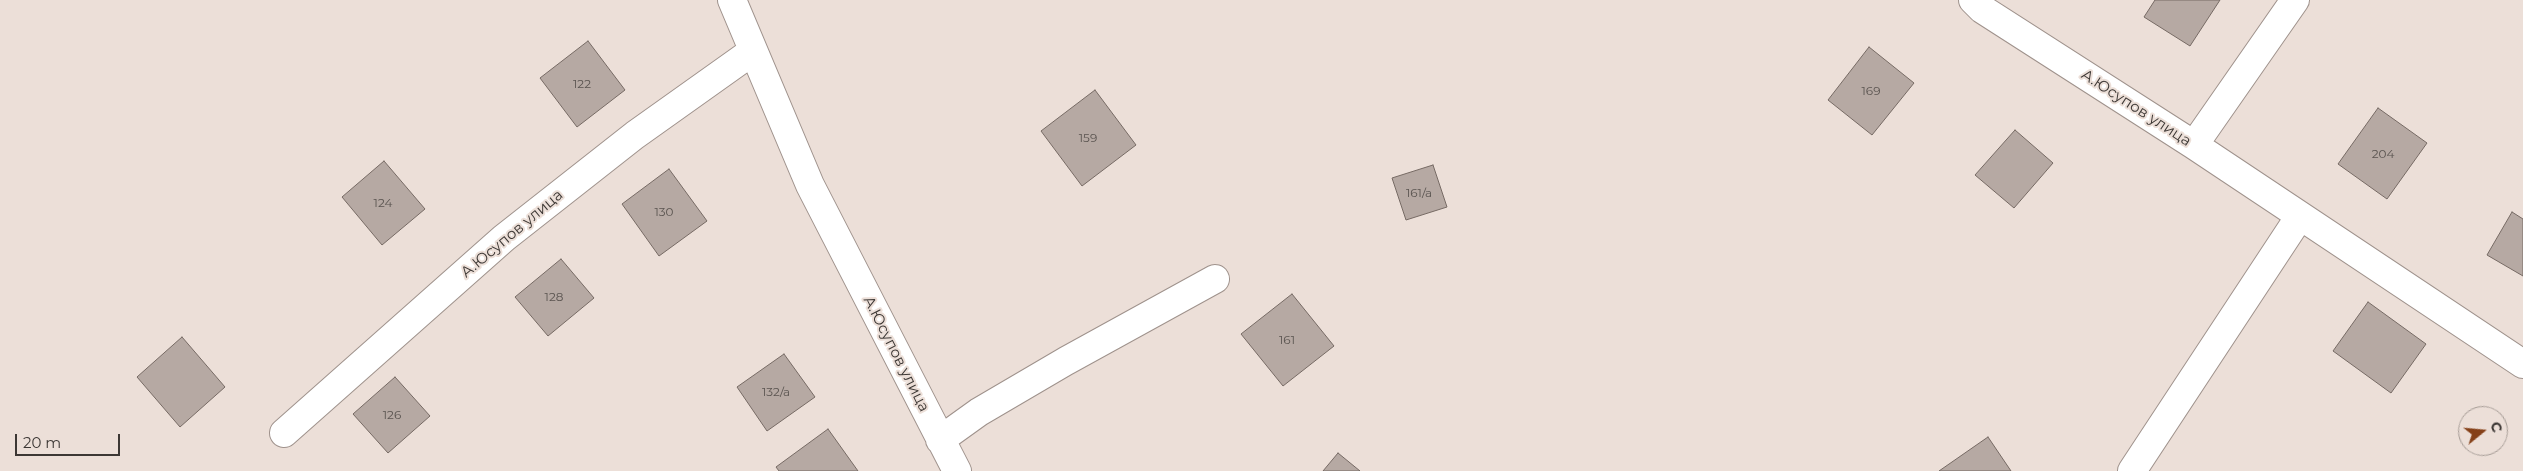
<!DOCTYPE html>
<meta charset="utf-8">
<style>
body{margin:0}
#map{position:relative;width:2523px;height:471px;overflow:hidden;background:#ecdfd8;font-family:Montserrat,sans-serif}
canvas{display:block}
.north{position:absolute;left:2458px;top:406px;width:50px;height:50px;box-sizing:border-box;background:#ecdfd8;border:1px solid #a69c96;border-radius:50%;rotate:73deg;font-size:14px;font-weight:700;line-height:20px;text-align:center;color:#3c3734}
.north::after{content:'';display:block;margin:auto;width:18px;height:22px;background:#854018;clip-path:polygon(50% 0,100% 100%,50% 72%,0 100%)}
.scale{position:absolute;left:15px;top:434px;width:105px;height:22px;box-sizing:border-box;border:2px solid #3c3734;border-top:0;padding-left:6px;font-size:15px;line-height:18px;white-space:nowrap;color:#3c3734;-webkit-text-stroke:4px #ecdfd8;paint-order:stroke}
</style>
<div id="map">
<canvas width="2523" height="471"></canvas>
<div class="north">С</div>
<div class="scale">20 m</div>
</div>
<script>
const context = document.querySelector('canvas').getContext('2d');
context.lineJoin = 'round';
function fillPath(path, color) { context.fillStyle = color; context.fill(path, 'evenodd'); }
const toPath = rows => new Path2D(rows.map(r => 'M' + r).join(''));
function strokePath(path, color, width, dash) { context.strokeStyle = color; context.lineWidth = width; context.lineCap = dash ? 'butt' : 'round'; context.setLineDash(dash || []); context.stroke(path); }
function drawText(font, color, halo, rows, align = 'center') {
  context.font = font + ' Montserrat,sans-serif'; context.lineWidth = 4; context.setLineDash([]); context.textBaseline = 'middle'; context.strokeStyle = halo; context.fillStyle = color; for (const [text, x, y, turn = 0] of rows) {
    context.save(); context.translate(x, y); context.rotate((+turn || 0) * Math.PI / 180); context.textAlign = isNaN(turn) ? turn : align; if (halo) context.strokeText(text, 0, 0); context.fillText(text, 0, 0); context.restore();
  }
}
const building = toPath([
 [2155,0,2220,0,2190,46,2144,17,2155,0],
 [588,41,625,90,577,127,540,78,588,41],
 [1869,47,1914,83,1872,135,1828,100,1869,47],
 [1095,90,1136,145,1082,186,1041,131,1095,90],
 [2378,108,2427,143,2387,199,2338,164,2378,108],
 [2015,130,2053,163,2014,208,1975,175,2015,130],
 [384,161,425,209,382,245,342,197,384,161],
 [1433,165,1447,207,1406,220,1392,178,1433,165],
 [669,169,707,221,659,256,622,204,669,169],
 [2512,212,2523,219,2523,276,2487,255,2512,212],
 [561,259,594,298,548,336,515,297,561,259],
 [1292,294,1334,346,1283,386,1241,334,1292,294],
 [2368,302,2426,344,2391,393,2333,351,2368,302],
 [182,337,225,387,180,427,137,377,182,337],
 [784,354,815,397,767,431,737,387,784,354],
 [395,377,430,416,388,453,353,414,395,377],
 [828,429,858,471,779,471,776,467,828,429],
 [1988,437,2011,471,1939,471,1988,437],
 [1338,453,1360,471,1323,471,1338,453]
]);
fillPath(building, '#b6a9a3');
strokePath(building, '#766a64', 1);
const minor = toPath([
 [732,0,810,185,957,471],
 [1973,0,1982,9,2194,145,2523,364],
 [2194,145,2295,0],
 [284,433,504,238,635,135,753,51],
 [940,440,979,412,1066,361,1215,279],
 [2132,471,2300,216]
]);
strokePath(minor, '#9f928c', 30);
strokePath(minor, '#fff', 28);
drawText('12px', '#5a5450', null, [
 ["122",582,84],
 ["169",1871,91],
 ["159",1088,138],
 ["204",2383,154],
 ["161/а",1419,193],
 ["124",383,203],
 ["130",664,212],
 ["128",554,297],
 ["161",1287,340],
 ["132/а",776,392],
 ["126",392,415]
]);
drawText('15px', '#3c3734', '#ecdfd8', [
 ["А.Юсупов улица",2136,108,33],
 ["А.Юсупов улица",512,234,-40],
 ["А.Юсупов улица",896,354,63]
]);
</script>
